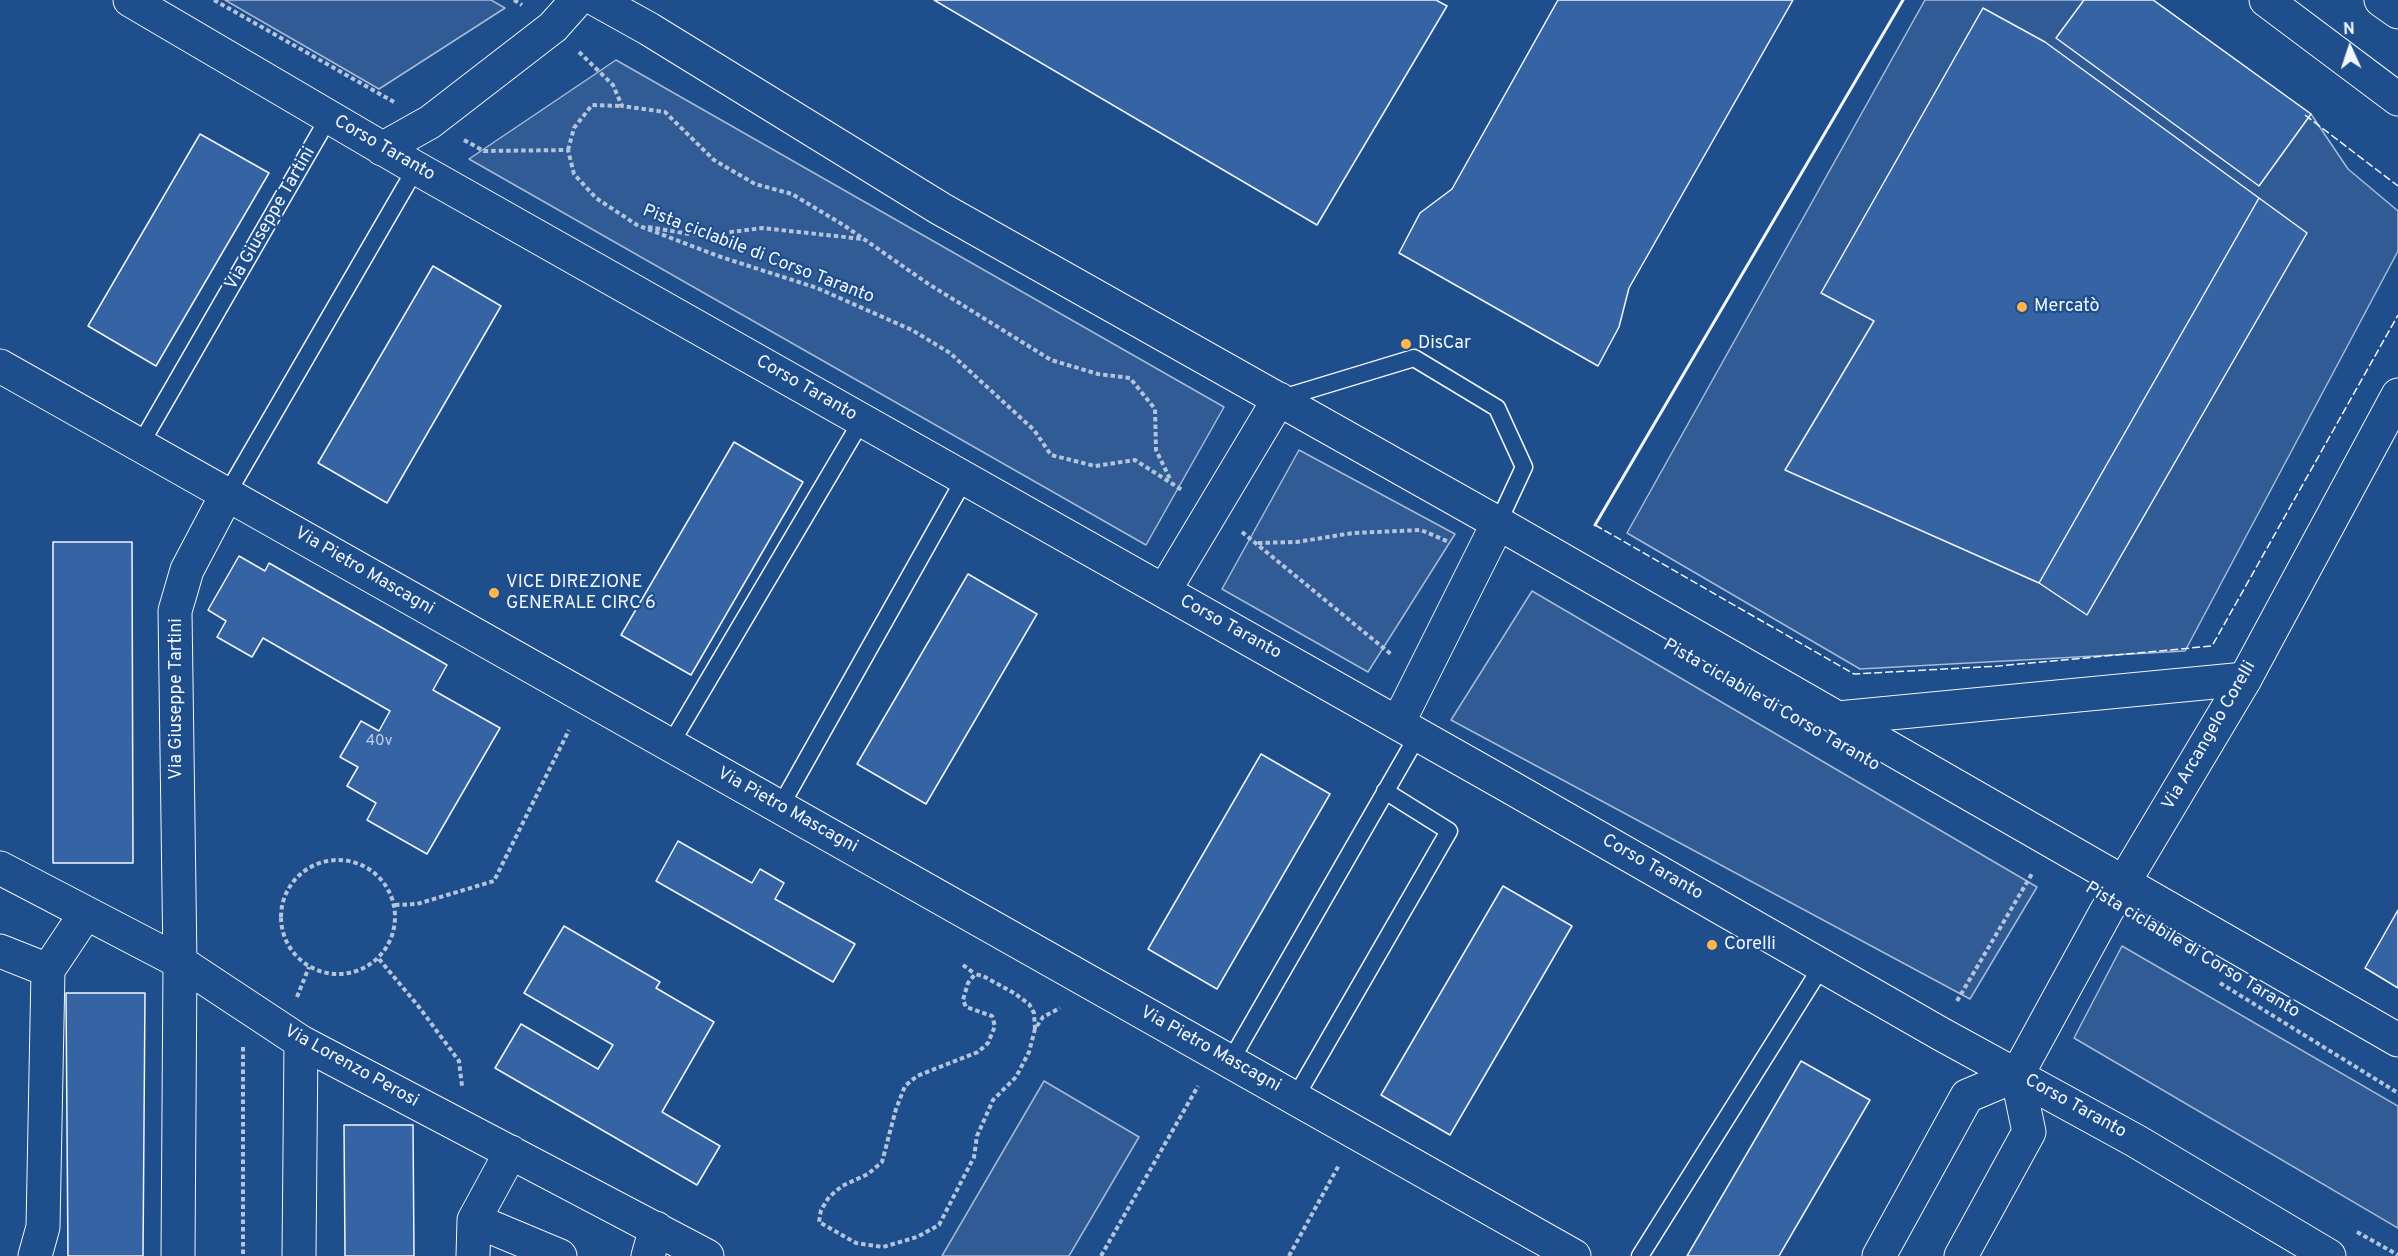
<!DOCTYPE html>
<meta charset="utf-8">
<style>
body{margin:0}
#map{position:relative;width:2398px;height:1256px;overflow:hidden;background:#1f4e8c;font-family:Overpass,sans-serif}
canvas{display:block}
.north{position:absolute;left:2320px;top:18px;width:60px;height:60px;-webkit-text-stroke:4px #1f4e8c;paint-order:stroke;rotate:357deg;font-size:16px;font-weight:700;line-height:24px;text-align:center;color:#f2f6ff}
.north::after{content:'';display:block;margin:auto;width:21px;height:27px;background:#f2f6ff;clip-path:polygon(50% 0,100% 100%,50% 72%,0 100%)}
</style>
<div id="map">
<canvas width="2398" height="1256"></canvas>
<div class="north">N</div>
</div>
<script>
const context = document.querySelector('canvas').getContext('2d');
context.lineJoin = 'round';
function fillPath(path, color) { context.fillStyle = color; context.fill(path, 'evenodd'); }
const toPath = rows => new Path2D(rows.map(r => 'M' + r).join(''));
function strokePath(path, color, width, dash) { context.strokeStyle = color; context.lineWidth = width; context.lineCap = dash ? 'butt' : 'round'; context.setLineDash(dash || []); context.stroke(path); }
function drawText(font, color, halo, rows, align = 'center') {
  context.font = font + ' Overpass,sans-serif'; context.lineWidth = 4.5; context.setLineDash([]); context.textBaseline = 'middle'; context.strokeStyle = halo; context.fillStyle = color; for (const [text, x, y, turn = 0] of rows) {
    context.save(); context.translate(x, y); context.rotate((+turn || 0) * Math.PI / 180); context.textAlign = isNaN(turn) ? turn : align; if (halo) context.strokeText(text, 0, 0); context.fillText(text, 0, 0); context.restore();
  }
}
const built = toPath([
 [225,0,491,0,505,8,379,89,225,0],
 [1925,0,2153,0,2311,114,2348,169,2398,211,2398,251,2185,651,1860,669,1627,533,1925,0],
 [616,60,1224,407,1146,545,469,159,616,60],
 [1299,450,1455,534,1368,672,1222,589,1299,450],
 [1532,591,2037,887,1970,999,1451,720,1532,591],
 [2122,946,2398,1106,2398,1228,2074,1038,2122,946],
 [1044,1081,1139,1137,1069,1256,942,1256,1044,1081]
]);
fillPath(built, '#305b95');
strokePath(built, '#a8bbd7', 1.5);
const building = toPath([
 [934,0,1436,0,1447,6,1317,225,934,0],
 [1558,0,1793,0,1629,288,1619,327,1598,366,1399,253,1420,213,1452,189,1558,0],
 [2084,0,2153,0,2311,114,2259,186,2056,38,2084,0],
 [1983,8,2045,42,2259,198,2039,583,1785,470,1874,321,1821,293,1983,8],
 [200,134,269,173,156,366,88,326,200,134],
 [2259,198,2307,233,2087,615,2039,583,2259,198],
 [433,266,501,306,387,503,318,463,433,266],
 [734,442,803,482,691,675,621,635,734,442],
 [53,542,132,542,133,863,53,863,53,542],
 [239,556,265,571,269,563,447,665,433,690,500,728,427,854,367,820,376,803,347,786,358,767,340,757,361,721,379,731,390,711,263,638,252,657,217,637,226,621,208,610,239,556],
 [968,574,1037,614,926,804,857,764,968,574],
 [1261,754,1330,794,1217,989,1148,949,1261,754],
 [678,841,752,883,760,869,784,883,775,899,855,944,833,982,656,881,678,841],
 [1503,886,1572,926,1450,1135,1381,1095,1503,886],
 [2398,910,2398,988,2365,968,2398,910],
 [564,926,660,982,656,988,714,1022,662,1112,720,1146,697,1185,495,1068,521,1024,598,1069,613,1045,524,993,564,926],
 [66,993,145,993,143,1256,68,1256,66,993],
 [1801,1061,1870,1100,1779,1256,1687,1256,1801,1061],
 [344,1125,413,1125,414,1256,345,1256,344,1125]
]);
fillPath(building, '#3563a3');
strokePath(building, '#f2f6ff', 1.5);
const service = toPath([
 [1279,399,1414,358,1497,408,1524,467,1498,523],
 [140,445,329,117],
 [227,494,416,168],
 [670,745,862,420],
 [780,807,965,478],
 [1230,1062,1418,735],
 [1295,1098,1449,831,1385,791],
 [1640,1256,1822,966]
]);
const minor = toPath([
 [130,0,416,168,1505,784,1941,1034,2136,1141,2329,1256],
 [597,0,649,29,941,209,1498,523,2398,1040],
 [382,149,430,122,553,27,577,0],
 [0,366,1574,1256],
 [1164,591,1279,399],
 [1838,718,2245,679],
 [1398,723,1498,523],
 [0,868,180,962,301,1042,707,1256],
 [0,951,48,970],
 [474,1220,560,1256],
 [35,1256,43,1227,48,970,86,913],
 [178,1256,180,962,175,611,187,570,227,494],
 [299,1256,301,1042],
 [473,1256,474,1220,511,1152],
 [648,1256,656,1228]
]);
const tertiary = toPath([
 [1879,1256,1967,1096,2017,1075,2106,912,2245,679,2398,395],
 [1961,1256,2029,1132,2017,1075]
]);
const secondary = toPath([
 [2266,0,2398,99],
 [2381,0,2398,12]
]);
strokePath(service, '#f2f6ff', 19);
strokePath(minor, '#f2f6ff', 35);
strokePath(tertiary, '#f2f6ff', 35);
strokePath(secondary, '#f2f6ff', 35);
strokePath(toPath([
 [214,0,394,102],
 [514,0,522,5],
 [579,52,613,85,622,106,665,112,714,160,755,184,792,194,845,226,927,283,1051,360,1098,374,1130,378,1155,409,1156,450,1171,481],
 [464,140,484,151,568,150,574,174,596,198,637,225,718,256,817,288,912,330,950,353,1034,430,1051,455,1095,466,1135,460,1182,490],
 [568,150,574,128,592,105,622,106],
 [648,227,702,236,762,228,863,239],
 [1242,532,1392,655],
 [1258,543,1297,542,1353,533,1421,530,1449,542],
 '281 917a57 57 0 1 1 114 0a57 57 0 1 1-114 0Z',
 [395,905,417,904,494,881,569,730],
 [379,959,419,1007,459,1061,462,1086],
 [963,965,975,974],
 [2220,983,2398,1093],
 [297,997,309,967],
 [1957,1001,2033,872],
 [1035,1029,1034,1013,1029,1004,1014,993,983,976,975,974,968,983,963,1000,966,1007,992,1016,995,1026,988,1043,978,1052,917,1076,905,1086,896,1109,882,1162,868,1174,842,1186,829,1197,821,1210,819,1222,856,1243,883,1247,917,1237,939,1225,974,1157,977,1136,993,1100,1016,1077,1029,1052,1035,1029,1043,1017,1060,1008],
 [243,1047,243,1256],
 [2357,1232,2398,1255],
 [1101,1256,1198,1086],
 [1289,1256,1339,1165]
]), '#b3c4dc', 4, [4.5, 3]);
strokePath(service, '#1f4e8c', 16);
strokePath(minor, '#1f4e8c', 33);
strokePath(tertiary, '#1f4e8c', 33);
strokePath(secondary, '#1f4e8c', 33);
strokePath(toPath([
 [2305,115,2398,186],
 [1595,525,1854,674,1999,666,2212,646,2398,315]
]), '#f2f6ff', 1.5, [8, 3]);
strokePath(toPath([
 [1595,525,1903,0]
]), '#f2f6ff', 3);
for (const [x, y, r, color] of [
 [2022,307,6,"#ffb74d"],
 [1406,344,6,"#ffb74d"],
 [494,593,6,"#ffb74d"],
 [1712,945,6,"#ffb74d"]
]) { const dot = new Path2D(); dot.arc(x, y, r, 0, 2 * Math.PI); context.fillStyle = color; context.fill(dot); strokePath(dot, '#1f4e8c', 2); }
drawText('15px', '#c3d1e8', null, [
 ["40v",379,742]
]);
drawText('18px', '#f2f6ff', '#1f4e8c', [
 ["Corso Taranto",384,149,30],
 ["Via Giuseppe Tartini",271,219,-60],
 ["Pista ciclabile di Corso Taranto",758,255,21],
 ["Corso Taranto",806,389,30],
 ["Via Pietro Mascagni",364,572,30],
 ["Corso Taranto",1230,628,29],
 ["Via Giuseppe Tartini",177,699,-90],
 ["Pista ciclabile di Corso Taranto",1771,706,30],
 ["Via Arcangelo Corelli",2210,736,-60],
 ["Via Pietro Mascagni",787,811,29],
 ["Corso Taranto",1652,868,30],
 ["Pista ciclabile di Corso Taranto",2192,951,31],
 ["Via Pietro Mascagni",1210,1050,29],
 ["Via Lorenzo Perosi",351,1067,29],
 ["Corso Taranto",2075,1107,29]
]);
drawText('18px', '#f2f6ff', '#1f4e8c', [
 ["Mercatò",2034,307],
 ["DisCar",1418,344],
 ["VICE DIREZIONE",506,583],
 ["GENERALE CIRC 6",506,604],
 ["Corelli",1724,945]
], 'left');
</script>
